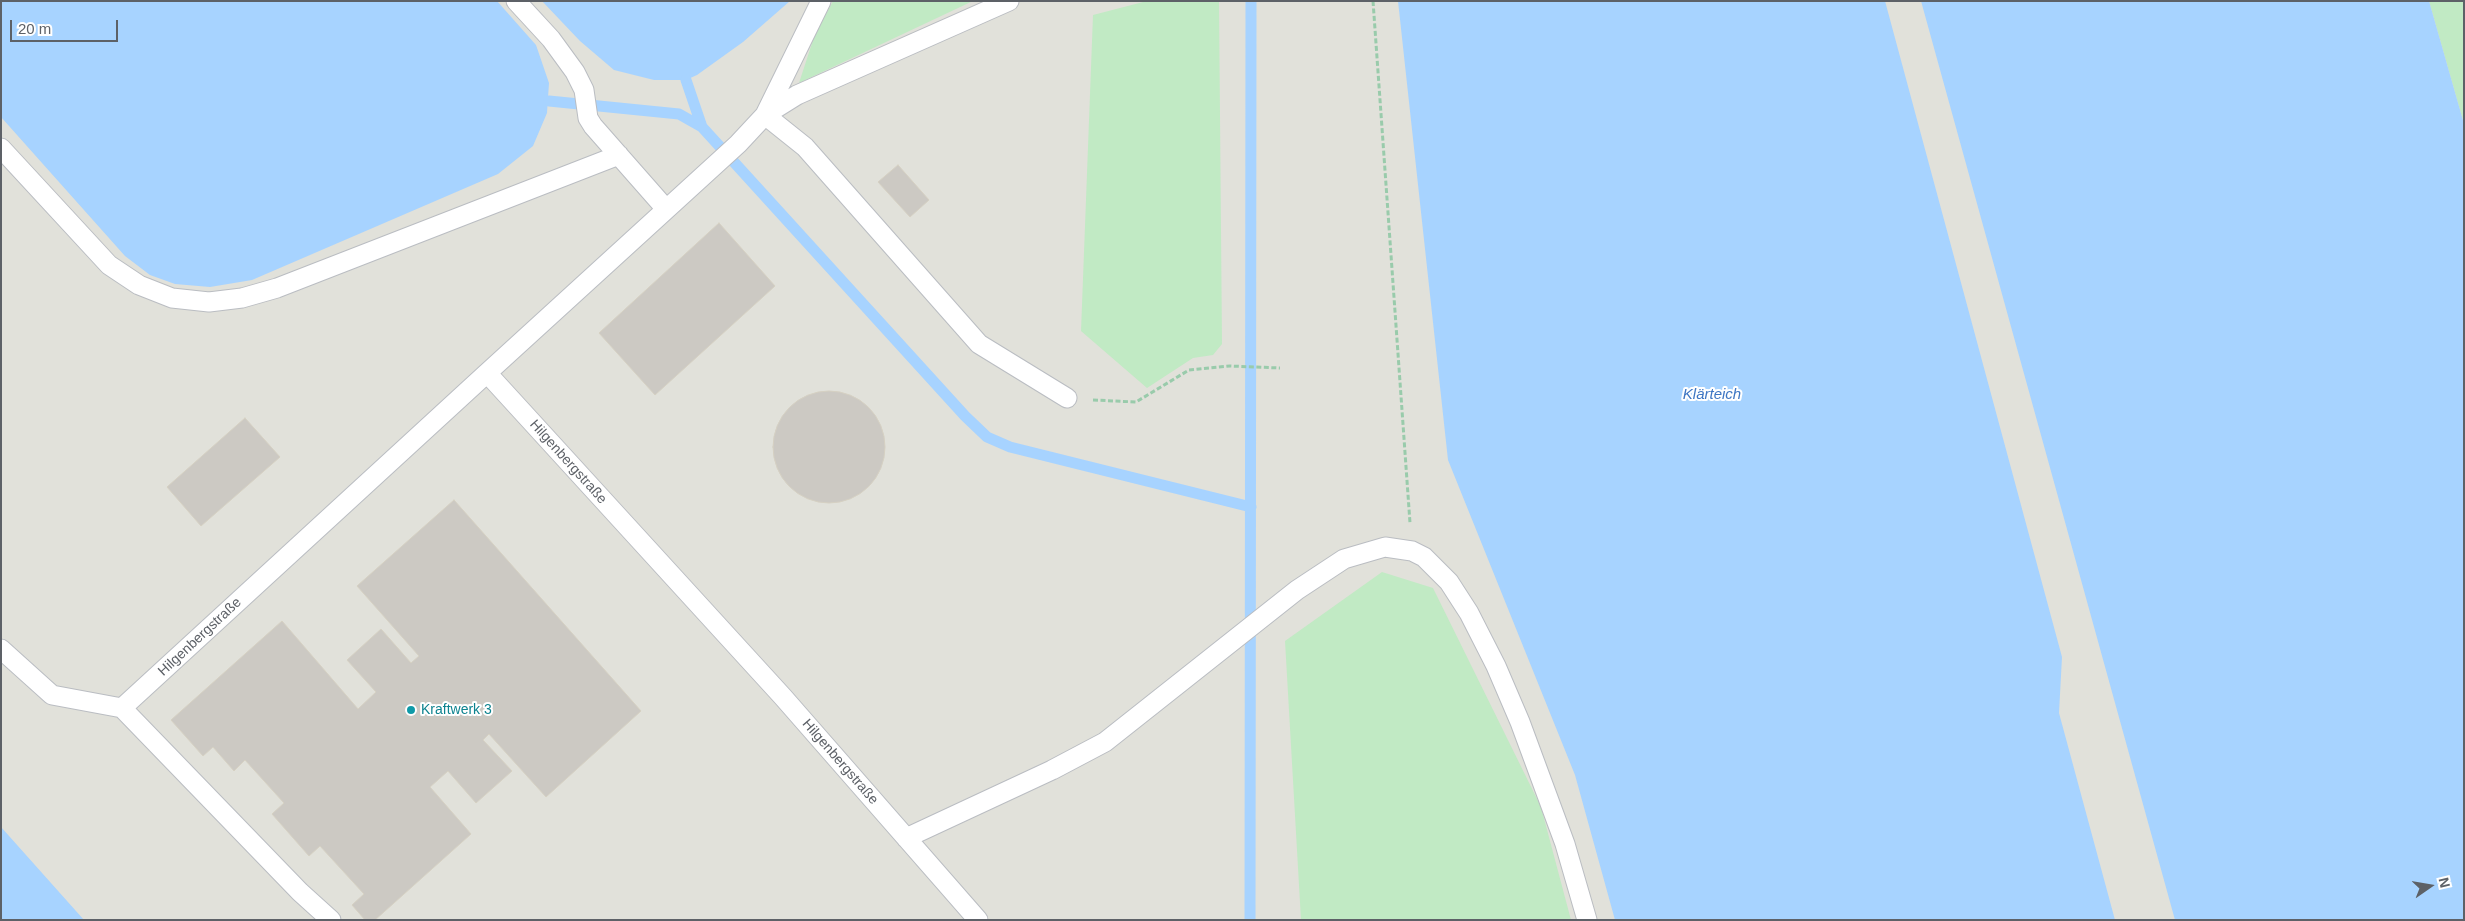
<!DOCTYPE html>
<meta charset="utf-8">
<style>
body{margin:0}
#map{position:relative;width:2465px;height:921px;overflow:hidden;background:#f1efe6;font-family:Arial,sans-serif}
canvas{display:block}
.frame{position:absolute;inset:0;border:2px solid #5d6167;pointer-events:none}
.north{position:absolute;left:2405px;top:861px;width:50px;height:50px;-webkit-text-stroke:4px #fff;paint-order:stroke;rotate:77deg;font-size:14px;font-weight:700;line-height:20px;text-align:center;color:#5d6167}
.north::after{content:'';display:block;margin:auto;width:18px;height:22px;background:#5d6167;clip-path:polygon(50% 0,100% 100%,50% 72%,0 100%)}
.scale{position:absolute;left:10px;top:20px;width:108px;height:22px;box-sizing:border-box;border:2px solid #5d6167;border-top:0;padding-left:6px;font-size:15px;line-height:18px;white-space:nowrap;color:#5d6167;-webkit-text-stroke:4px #fff;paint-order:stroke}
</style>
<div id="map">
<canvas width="2465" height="921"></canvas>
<div class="frame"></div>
<div class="north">N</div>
<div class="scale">20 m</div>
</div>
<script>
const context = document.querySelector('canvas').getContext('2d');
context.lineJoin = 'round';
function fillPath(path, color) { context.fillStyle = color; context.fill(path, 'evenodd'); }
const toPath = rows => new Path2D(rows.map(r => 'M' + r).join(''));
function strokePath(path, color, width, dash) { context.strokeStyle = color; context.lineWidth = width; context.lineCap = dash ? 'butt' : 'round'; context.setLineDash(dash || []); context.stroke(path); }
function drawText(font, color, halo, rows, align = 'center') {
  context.font = font + ' Arial,sans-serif'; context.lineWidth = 4; context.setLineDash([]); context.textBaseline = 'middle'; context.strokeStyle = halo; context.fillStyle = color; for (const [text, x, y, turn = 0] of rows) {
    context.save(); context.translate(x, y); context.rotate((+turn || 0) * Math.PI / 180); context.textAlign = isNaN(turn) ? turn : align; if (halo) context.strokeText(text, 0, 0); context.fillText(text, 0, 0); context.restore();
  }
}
fillPath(toPath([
 [1,1,2464,1,2464,920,1,920]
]), '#e1e1da');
fillPath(toPath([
 [833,1,973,1,799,83,815,34],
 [1147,1,1219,1,1222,344,1213,355,1193,358,1147,388,1081,331,1093,15],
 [2429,1,2464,1,2464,124],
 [1382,572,1433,588,1541,807,1571,920,1301,920,1285,641]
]), '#c1eac4');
fillPath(toPath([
 [1,1,497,1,536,45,549,83,547,113,533,146,498,174,252,280,210,287,175,284,150,275,125,256,1,117],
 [542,1,790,1,743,42,697,75,686,80,654,80,614,70,580,41],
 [1398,1,1885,1,2062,657,2059,713,2115,920,1615,920,1575,775,1448,460],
 [1921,1,2429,1,2464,124,2464,920,2175,920],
 [1,827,84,920,1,920]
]), '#a7d3ff');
strokePath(toPath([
 [686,80,702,127],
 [549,101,679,114,702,127,965,416,987,437,1010,447,1251,507],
 [1250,920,1251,1]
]), '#a7d3ff', 11);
const building = toPath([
 [898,165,929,200,910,217,878,182,898,165],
 [719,223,775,286,655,395,599,333,719,223],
 '773 447a56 56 0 1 1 112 0a56 56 0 1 1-112 0Z',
 [245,418,280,457,201,526,167,487,245,418],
 [454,500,641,711,546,797,489,734,483,740,512,771,476,803,448,771,430,787,471,834,375,920,365,920,352,905,364,894,320,846,309,856,272,814,284,803,245,760,234,771,213,747,203,756,171,720,282,621,358,709,376,692,347,660,381,629,411,663,419,656,357,586,454,500]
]);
fillPath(building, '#ccc9c3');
strokePath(building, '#d6d1c3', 1);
const service = toPath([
 [516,1,551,39,575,72,584,90,588,118,593,126,666,209],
 [1009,1,797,95,765,115,805,147,979,344,1067,398],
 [1,148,109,265,139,285,172,298,209,302,242,298,277,288,619,155],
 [487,373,738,144,765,115,821,1],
 [1,649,52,695,122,708,487,373,783,697,978,920],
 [122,708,300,892,331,920],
 [906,838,1052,770,1105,742,1297,590,1344,559,1385,547,1412,551,1424,557,1449,582,1469,613,1496,666,1520,722,1565,844,1587,920]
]);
strokePath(service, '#babdc2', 21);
strokePath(toPath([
 [1373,1,1410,523],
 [1093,400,1136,402,1189,370,1230,366,1280,368]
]), '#99cbab', 3, [5, 2.5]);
strokePath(service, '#fff', 19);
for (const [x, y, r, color] of [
 [411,710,5,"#0f9aa8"]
]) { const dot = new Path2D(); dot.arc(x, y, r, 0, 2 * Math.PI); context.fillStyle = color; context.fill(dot); strokePath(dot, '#fff', 2); }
drawText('14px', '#5d6167', '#fff', [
 ["Hilgenbergstraße",568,462,48],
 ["Hilgenbergstraße",200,637,-43],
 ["Hilgenbergstraße",840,762,49]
]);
drawText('14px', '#0d838f', '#fff', [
 ["Kraftwerk 3",421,710]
], 'left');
drawText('italic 15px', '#3e76c3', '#fff', [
 ["Klärteich",1712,395]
]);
</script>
